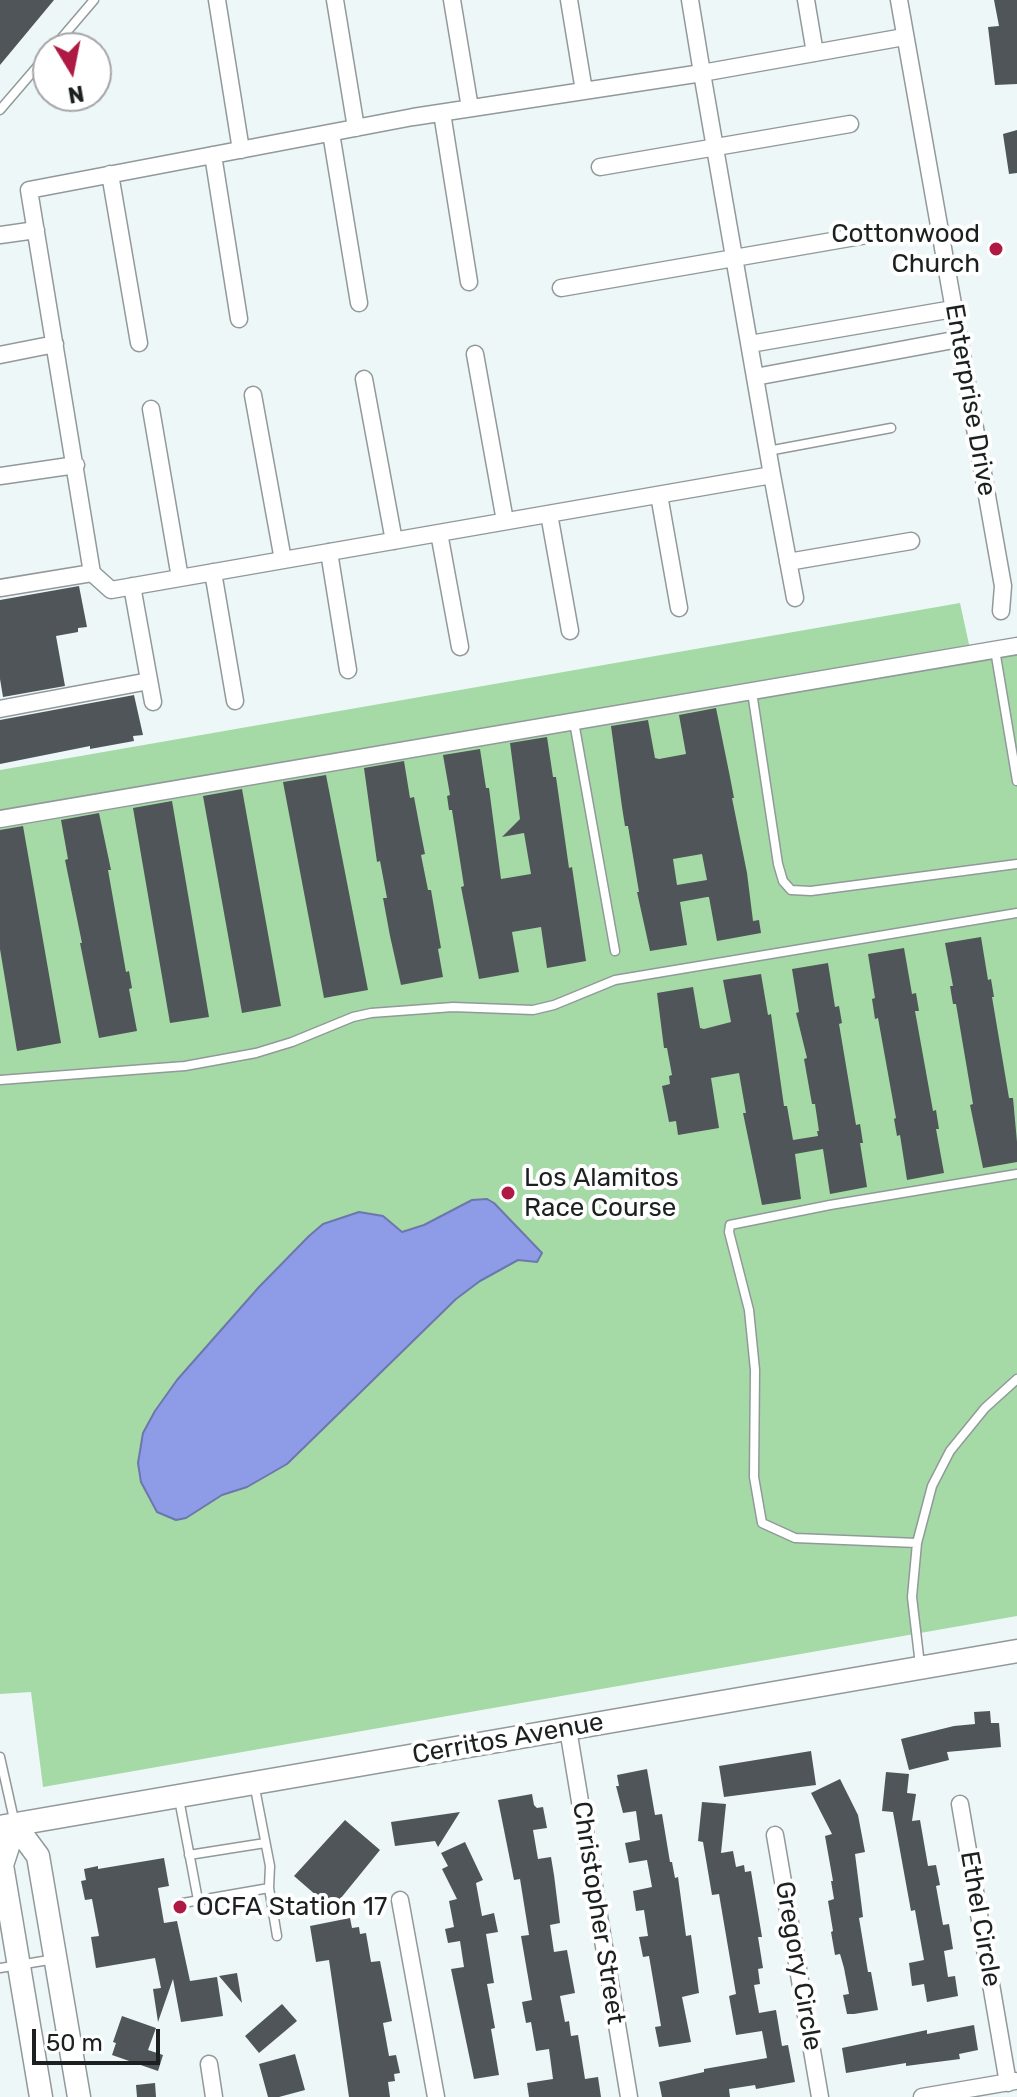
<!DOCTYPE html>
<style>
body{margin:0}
#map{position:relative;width:1017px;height:2097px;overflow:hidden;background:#edf7f8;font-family:Rubik,sans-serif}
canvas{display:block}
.north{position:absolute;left:32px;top:32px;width:80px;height:80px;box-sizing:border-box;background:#fff;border:2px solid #a5a6a6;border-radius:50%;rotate:170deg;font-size:22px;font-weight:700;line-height:32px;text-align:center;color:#1d2020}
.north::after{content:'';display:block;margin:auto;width:28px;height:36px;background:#ae1a44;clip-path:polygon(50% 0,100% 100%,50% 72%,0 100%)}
.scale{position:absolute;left:32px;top:2029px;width:128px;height:36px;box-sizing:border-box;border:4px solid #1d2020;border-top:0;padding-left:10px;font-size:24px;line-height:28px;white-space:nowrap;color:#1d2020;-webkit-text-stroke:6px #fff;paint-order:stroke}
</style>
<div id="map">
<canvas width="1017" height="2097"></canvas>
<div class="north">N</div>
<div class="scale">50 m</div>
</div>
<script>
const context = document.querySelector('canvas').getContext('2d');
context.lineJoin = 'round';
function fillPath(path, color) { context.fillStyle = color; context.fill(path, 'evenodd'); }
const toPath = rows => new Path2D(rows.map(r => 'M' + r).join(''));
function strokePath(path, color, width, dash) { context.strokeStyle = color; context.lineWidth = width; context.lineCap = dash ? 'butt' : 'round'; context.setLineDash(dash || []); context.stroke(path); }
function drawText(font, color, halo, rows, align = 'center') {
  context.font = font + ' Rubik,sans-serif'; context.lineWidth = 8; context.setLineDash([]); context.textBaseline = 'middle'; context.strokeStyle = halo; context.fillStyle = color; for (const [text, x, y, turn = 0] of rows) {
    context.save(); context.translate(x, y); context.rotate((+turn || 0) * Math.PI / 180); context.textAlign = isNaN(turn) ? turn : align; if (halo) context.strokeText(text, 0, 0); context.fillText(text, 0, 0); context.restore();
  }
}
fillPath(toPath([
 [960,603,970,649,1017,639,1017,1616,43,1787,31,1692,0,1694,0,770]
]), '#a5daa6');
const water = toPath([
 [487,1199,494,1203,542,1253,537,1262,518,1260,480,1281,456,1299,287,1464,247,1487,222,1495,186,1518,176,1520,157,1512,141,1482,138,1463,143,1433,155,1411,177,1380,259,1287,309,1236,323,1224,359,1212,383,1216,402,1232,424,1225,472,1200,487,1199]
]);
fillPath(water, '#8e9ce8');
strokePath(water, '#6c77ac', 2);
fillPath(toPath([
 [0,0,54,0,0,65],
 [994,0,1017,0,1017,84,995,85,988,27,999,26],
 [1017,130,1017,173,1009,174,1003,134],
 [79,586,87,627,78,628,78,632,56,636,65,686,3,697,0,679,0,600],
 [134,695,143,735,133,736,134,741,90,749,90,746,0,764,0,720],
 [716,708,730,777,734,798,732,798,747,873,753,921,759,920,761,933,717,941,709,897,707,897,680,902,687,945,650,951,637,892,639,892,628,826,625,826,622,807,611,726,648,720,655,758,659,759,686,754,679,715],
 [702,854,707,880,677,885,673,859],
 [547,737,553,777,556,777,569,868,572,867,586,961,547,968,541,927,512,932,519,972,479,979,461,887,464,886,452,810,449,810,447,796,450,795,443,755,480,749,486,788,489,788,501,879,531,874,524,833,502,837,520,819,510,743],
 [404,761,410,798,414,797,421,834,425,854,421,855,428,890,431,890,441,948,438,949,443,977,401,985,390,936,383,898,387,898,380,861,377,862,364,768],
 [326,775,368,990,324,998,283,782],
 [242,789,281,1006,242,1013,203,796],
 [172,801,209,1017,170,1023,133,808],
 [99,813,111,870,108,870,126,972,129,971,132,988,129,989,137,1031,99,1038,80,943,82,943,65,860,68,859,61,820],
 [23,826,61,1043,17,1051,0,949,0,830],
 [981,937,988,980,991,979,994,997,992,997,1009,1098,1013,1098,1017,1142,1017,1162,983,1168,970,1105,973,1104,956,1004,953,1004,950,986,953,986,945,943],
 [904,948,912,994,916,993,919,1011,915,1011,933,1111,936,1110,939,1129,936,1129,944,1173,907,1180,900,1135,897,1136,894,1119,896,1118,878,1018,875,1019,872,999,875,998,868,954],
 [828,963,835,1007,839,1006,842,1023,839,1024,856,1125,860,1124,863,1143,860,1143,867,1187,830,1194,823,1149,795,1154,801,1199,762,1205,743,1113,746,1113,739,1073,711,1078,719,1128,678,1135,676,1121,669,1122,662,1086,670,1084,669,1076,672,1075,667,1048,664,1048,657,993,693,987,700,1028,704,1029,731,1022,723,980,761,974,768,1015,771,1014,784,1106,787,1106,793,1140,818,1136,817,1131,819,1131,815,1104,812,1104,804,1059,807,1058,796,1013,799,1012,792,969],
 [990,1711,991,1723,999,1723,1001,1747,947,1752,949,1760,909,1770,901,1739,954,1726,975,1724,974,1712],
 [811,1751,816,1785,724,1797,719,1766],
 [647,1769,655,1815,662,1814,670,1862,672,1862,675,1878,678,1877,686,1936,691,1935,699,1993,682,1997,691,2042,659,2047,655,2027,661,2026,649,1956,643,1957,639,1937,648,1936,644,1910,636,1911,633,1891,652,1887,647,1860,629,1863,625,1843,640,1840,636,1811,623,1813,616,1786,619,1786,617,1775],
 [886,1772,909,1774,907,1793,916,1794,912,1821,920,1820,928,1866,936,1865,940,1885,936,1886,943,1925,949,1924,953,1949,944,1951,948,1977,955,1976,958,1996,927,2002,924,1984,912,1986,909,1963,924,1960,915,1910,911,1911,893,1812,882,1811],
 [840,1779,858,1815,865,1852,855,1854,863,1917,859,1918,868,1972,871,1972,878,2010,854,2014,847,2014,843,1995,849,1994,844,1968,840,1954,835,1955,831,1932,833,1931,828,1901,834,1899,831,1881,833,1881,825,1836,832,1834,811,1793],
 [532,1794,534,1805,537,1808,543,1807,547,1828,533,1830,538,1859,551,1857,554,1875,560,1923,550,1925,554,1952,567,1950,575,1993,560,1996,565,2022,569,2021,571,2036,578,2035,585,2079,598,2077,601,2097,529,2097,527,2083,553,2079,549,2049,536,2051,531,2022,526,2023,522,2002,532,2000,521,1936,529,1935,520,1879,514,1880,498,1800],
 [702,1802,726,1804,721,1853,733,1851,736,1867,744,1865,745,1872,751,1871,762,1937,758,1937,763,1968,758,1969,760,1984,754,1985,759,2013,776,2010,782,2046,788,2045,795,2082,756,2089,755,2085,729,2089,730,2097,662,2097,659,2082,704,2072,704,2069,767,2058,762,2031,736,2035,729,1996,736,1994,719,1894,712,1895,703,1842,698,1841],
 [460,1812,438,1847,435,1841,395,1846,391,1822],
 [345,1820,380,1850,332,1909,294,1876],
 [465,1842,483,1880,476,1883,482,1916,494,1913,498,1932,486,1934,494,1983,487,1984,495,2028,491,2029,499,2075,474,2079,451,1969,464,1967,460,1941,448,1943,445,1929,454,1927,449,1901,457,1899,442,1869,448,1866,441,1853],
 [164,1858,169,1886,158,1888,164,1923,177,1921,190,1981,217,1977,223,2016,181,2022,173,1979,158,2022,153,1989,161,1988,155,1958,96,1968,91,1937,99,1936,92,1899,85,1900,81,1881,86,1880,84,1869,98,1866,98,1869],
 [350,1918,352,1928,359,1927,360,1934,366,1933,371,1962,380,1961,392,2021,383,2023,389,2056,396,2055,400,2073,394,2074,395,2081,388,2082,390,2097,349,2097,329,1960,316,1962,310,1926],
 [237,1973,242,2003,219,1976],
 [282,2004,297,2021,259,2053,245,2036],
 [122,2016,156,2028,148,2050,163,2055,158,2071,112,2055,116,2043,113,2042],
 [974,2025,978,2050,959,2054,960,2059,906,2066,906,2063,846,2073,842,2048,927,2030,927,2034],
 [295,2054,305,2090,279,2097,268,2097,259,2064],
 [155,2083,156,2097,137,2097,136,2085]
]), '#4f5559');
const service = toPath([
 [53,48,94,0],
 [0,110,48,54],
 [768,451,891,428],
 [995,650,1017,781],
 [752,692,778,864,783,881,791,890,811,891,1017,864],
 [574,722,615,951],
 [0,1080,185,1066,256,1053,292,1042,353,1017,371,1013,453,1007,533,1010,554,1005,615,980,1017,913],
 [917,1543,795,1538,762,1523,754,1477,755,1370,749,1310,729,1232,730,1225,830,1205,1017,1174],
 [920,1665,912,1597,917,1543,932,1486,950,1451,985,1408,1017,1379],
 [0,1757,15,1824],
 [254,1783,270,1866,269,1888,277,1936],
 [179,1799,198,1900],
 [189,1855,265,1843],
 [183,1903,269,1888],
 [0,1968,55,1959]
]);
const minor = toPath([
 [217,0,241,150],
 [335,0,356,128],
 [452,0,470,108],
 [569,0,584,91],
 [690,0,702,73,715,148,772,475,111,590,92,573,29,190,413,117,702,73,904,37],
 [806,0,815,53],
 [899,0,1003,586,1001,611],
 [442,113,469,282],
 [331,133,359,303],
 [213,155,239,319],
 [600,167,850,124],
 [110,174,139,343],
 [0,235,36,230],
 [561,288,867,235],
 [750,344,953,309],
 [475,354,505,521],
 [0,355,55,344],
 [755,377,959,339],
 [364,379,394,541],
 [253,395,283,560],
 [151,409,180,578],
 [772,475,795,598],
 [0,476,76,465],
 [659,495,679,608],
 [549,514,570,631],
 [439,533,460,647],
 [329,552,348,670],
 [788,562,911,541],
 [213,572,235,701],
 [132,586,153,702],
 [0,588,92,573],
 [0,709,149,681],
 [0,819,1017,646],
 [568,1729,629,2097],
 [960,1804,1008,2083],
 [775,1835,820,2097],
 [400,1900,436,2097],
 [209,2064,214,2097],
 [922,2097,1015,2081]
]);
const secondary = toPath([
 [15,1825,38,1856,79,2097],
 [15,1825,2,1865,41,2097],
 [0,1827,1017,1651]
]);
strokePath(service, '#91999b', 11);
strokePath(minor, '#91999b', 19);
strokePath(secondary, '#91999b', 25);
strokePath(service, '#fff', 8);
strokePath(minor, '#fff', 16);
strokePath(secondary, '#fff', 22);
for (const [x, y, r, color] of [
 [996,249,8,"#ae1a44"],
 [508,1193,8,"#ae1a44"],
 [180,1907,8,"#ae1a44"]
]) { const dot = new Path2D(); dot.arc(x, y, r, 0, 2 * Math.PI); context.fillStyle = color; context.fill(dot); strokePath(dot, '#fff', 3); }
drawText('26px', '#1d2020', '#fff', [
 ["Cottonwood",980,234,"right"],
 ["Church",980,264,"right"],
 ["Los Alamitos",524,1178],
 ["Race Course",524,1208],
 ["OCFA Station 17",196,1907]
], 'left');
drawText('26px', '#1d2020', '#fff', [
 ["Enterprise Drive",970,400,80],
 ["Cerritos Avenue",508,1739,-10],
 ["Christopher Street",598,1913,81],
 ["Ethel Circle",980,1919,80],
 ["Gregory Circle",798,1966,80]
]);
</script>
